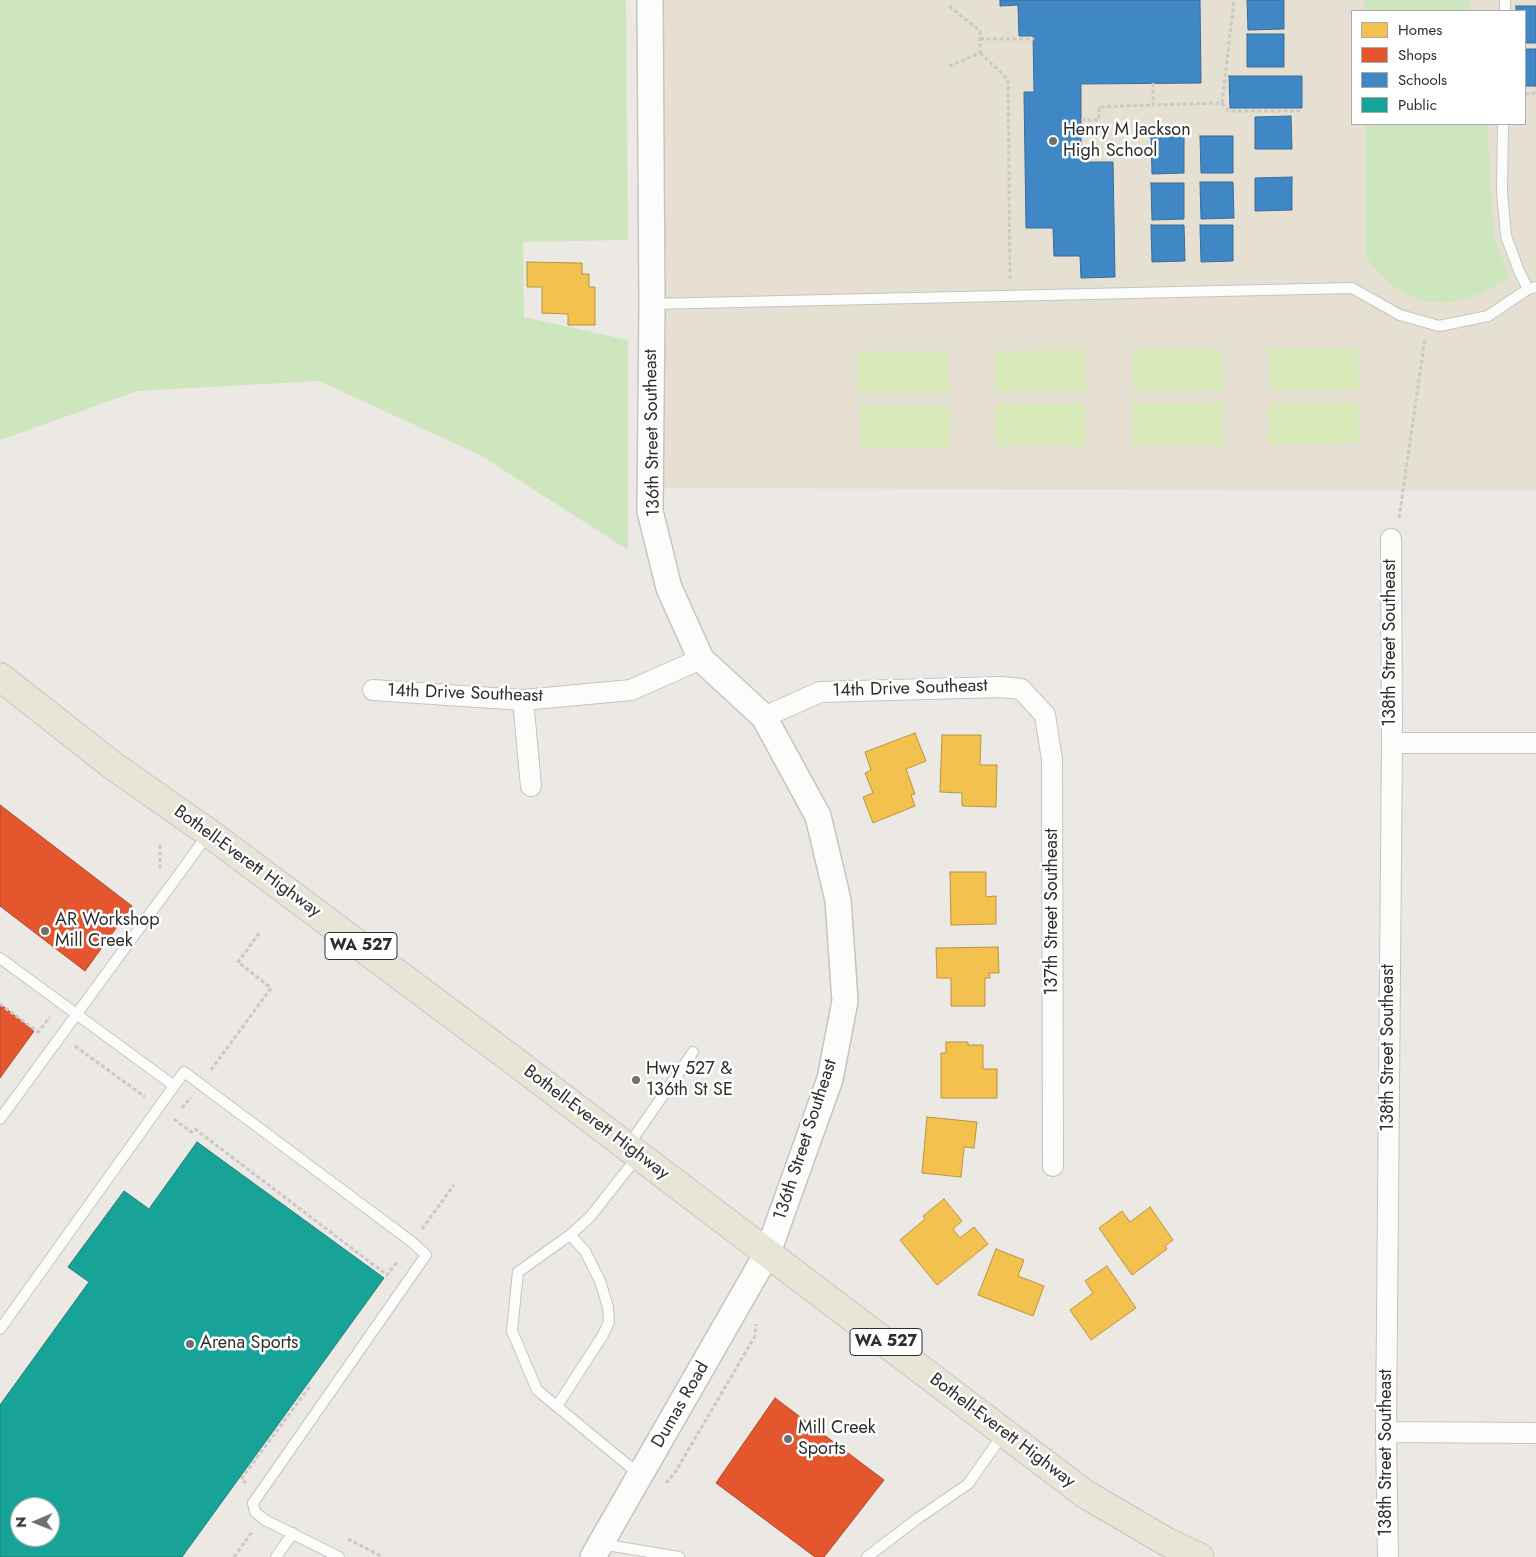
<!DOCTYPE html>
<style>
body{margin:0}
#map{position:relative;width:1536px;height:1557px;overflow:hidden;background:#ece8e4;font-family:Jost,sans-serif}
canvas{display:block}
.legend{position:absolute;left:1351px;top:10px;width:175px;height:115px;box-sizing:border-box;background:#fff;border:1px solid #ababab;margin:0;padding:6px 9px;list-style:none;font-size:15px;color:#2e2e2e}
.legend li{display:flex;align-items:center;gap:10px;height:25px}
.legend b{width:25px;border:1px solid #ababab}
.north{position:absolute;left:10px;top:1497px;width:50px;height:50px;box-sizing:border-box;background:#fff;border:1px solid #ababab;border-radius:50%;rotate:269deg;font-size:14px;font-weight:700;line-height:20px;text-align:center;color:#2e2e2e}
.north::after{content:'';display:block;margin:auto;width:18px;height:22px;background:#706f6e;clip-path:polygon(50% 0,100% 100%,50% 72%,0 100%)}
</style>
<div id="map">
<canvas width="1536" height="1557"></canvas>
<ul class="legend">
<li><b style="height:14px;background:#f2c14e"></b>Homes</li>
<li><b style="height:14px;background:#e4572e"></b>Shops</li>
<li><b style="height:14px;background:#3f88c5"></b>Schools</li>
<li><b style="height:14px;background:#17a398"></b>Public</li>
</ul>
<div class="north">N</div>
</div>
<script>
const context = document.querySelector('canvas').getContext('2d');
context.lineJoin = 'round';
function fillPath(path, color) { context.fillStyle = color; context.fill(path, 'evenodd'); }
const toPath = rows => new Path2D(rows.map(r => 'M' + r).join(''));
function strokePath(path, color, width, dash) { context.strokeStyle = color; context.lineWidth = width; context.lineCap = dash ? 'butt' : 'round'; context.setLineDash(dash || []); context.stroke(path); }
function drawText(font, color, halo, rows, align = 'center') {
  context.font = font + ' Jost,sans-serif'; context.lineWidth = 5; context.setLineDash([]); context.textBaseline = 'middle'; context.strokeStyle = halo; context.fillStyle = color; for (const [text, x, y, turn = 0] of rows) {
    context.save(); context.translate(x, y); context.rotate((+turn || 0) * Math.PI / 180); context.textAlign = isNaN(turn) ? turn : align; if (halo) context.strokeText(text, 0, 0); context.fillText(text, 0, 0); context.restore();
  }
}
fillPath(toPath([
 [650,0,1536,0,1536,491,650,488],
 [1352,11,1525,11,1525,124,1352,124]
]), '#e6e0d3');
fillPath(toPath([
 [0,0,626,0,628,240,523,242,524,317,628,340,628,550,480,455,319,381,138,391,0,440],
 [1364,0,1469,0,1469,11,1364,11],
 [1365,124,1487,124,1494,237,1510,278,1479,294,1457,301,1441,303,1424,301,1404,293,1389,283,1378,272,1366,257]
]), '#cee6be');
fillPath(toPath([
 [1269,348,1358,348,1359,389,1269,390],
 [1222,349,1223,390,1133,391,1132,350],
 [1085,350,1085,391,996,392,996,351],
 [948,351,949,392,859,393,859,352],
 [1358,402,1359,443,1269,444,1269,403],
 [1222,403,1222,445,1133,446,1133,404],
 [1085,404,1086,446,996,446,996,405],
 [949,405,949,447,860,448,860,406]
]), '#d9eabb');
const homes = toPath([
 [527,262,582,263,582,274,589,274,589,287,595,287,595,325,568,325,568,314,542,313,542,287,527,287,527,262],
 [915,733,926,761,906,769,915,794,911,795,915,806,873,823,863,797,873,793,865,773,871,770,865,752,915,733],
 [942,735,981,735,980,765,997,765,996,807,962,806,962,793,940,792,942,735],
 [950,872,986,872,986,897,996,896,996,924,951,925,950,872],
 [998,947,999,973,989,973,990,978,985,978,985,1006,951,1006,951,978,937,978,936,948,998,947],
 [946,1042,968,1042,968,1045,983,1045,983,1069,997,1069,997,1098,941,1098,941,1053,946,1053,946,1042],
 [927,1117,977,1122,974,1148,964,1147,961,1177,922,1173,927,1117],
 [944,1199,962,1221,953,1229,960,1238,974,1227,988,1244,937,1285,900,1240,925,1219,923,1216,944,1199],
 [1150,1207,1173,1240,1165,1246,1167,1249,1132,1275,1099,1228,1122,1211,1130,1222,1150,1207],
 [996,1249,1024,1260,1018,1276,1044,1286,1033,1316,978,1295,996,1249],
 [1107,1266,1136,1308,1091,1340,1070,1310,1093,1293,1085,1281,1107,1266]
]);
fillPath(homes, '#f2c14e');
strokePath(homes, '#b79544', 1);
const shops = toPath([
 [0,805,132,906,85,971,0,906,0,805],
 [0,1004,34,1031,0,1078,0,1004],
 [775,1398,884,1480,824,1557,815,1557,716,1483,775,1398]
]);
fillPath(shops, '#e4572e');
strokePath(shops, '#ad4b2e', 1);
const schools = toPath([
 [1000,0,1200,0,1201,83,1081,84,1081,162,1113,162,1115,277,1081,278,1080,256,1054,256,1053,228,1026,228,1024,92,1034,92,1033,36,1019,36,1018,5,1000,6,1000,0],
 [1247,0,1284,0,1284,29,1248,30,1247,0],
 [1516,6,1536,6,1536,43,1525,43,1525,11,1516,11,1516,6],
 [1247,34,1284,34,1284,67,1247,67,1247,34],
 [1525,49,1536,49,1536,86,1525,86,1525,49],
 [1229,76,1302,76,1302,108,1230,108,1229,76],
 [1291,116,1292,149,1255,149,1255,117,1291,116],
 [1200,136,1233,136,1233,173,1201,173,1200,136],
 [1151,137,1184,137,1184,173,1152,174,1151,137],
 [1292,177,1292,210,1255,211,1255,178,1292,177],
 [1200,182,1233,182,1234,218,1201,219,1200,182],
 [1151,183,1184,183,1184,219,1152,220,1151,183],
 [1151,225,1184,225,1185,261,1152,262,1151,225],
 [1200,225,1233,225,1233,261,1201,262,1200,225]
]);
fillPath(schools, '#3f88c5');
strokePath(schools, '#3a6d98', 1);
const public = toPath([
 [197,1142,384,1278,182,1557,0,1557,0,1405,89,1282,68,1267,124,1191,149,1209,197,1142],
 [20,1507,50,1507,50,1537,20,1537,20,1507]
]);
fillPath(public, '#17a398');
strokePath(public, '#1e8078', 1);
const service = toPath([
 [1505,11,1505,0],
 [1503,124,1502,192,1506,236,1519,271,1528,289],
 [652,304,1352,288,1400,315,1439,326,1488,316,1528,289,1536,287],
 [0,958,173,1085],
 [0,1119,209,833],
 [628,1146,693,1052],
 [638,1156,590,1217,570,1235,518,1272,512,1331,537,1390,640,1475],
 [0,1329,184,1072,412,1242,426,1255,253,1503,255,1512,265,1520,339,1557],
 [557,1406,603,1335,609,1322,608,1307,600,1281,585,1251,570,1235],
 [601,1544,679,1557],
 [276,1557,293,1533],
 [867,1557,917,1519,968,1484,1004,1433]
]);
const minor = toPath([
 [373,690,523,700,631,690,701,659],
 [523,700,531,786],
 [764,717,820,692,1001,687,1021,689,1045,715,1052,760,1053,1166],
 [1392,743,1536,743],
 [1386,1432,1536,1433],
 [1388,1557,1386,1432,1392,743,1391,539]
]);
const tertiary = toPath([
 [593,1557,768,1252,830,1079,845,1001,838,900,818,816,764,717,701,659,669,588,650,511,652,304,650,0]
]);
const primary = toPath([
 [0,677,112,765,209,833,513,1060,1085,1494,1167,1542,1199,1557]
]);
strokePath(service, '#c5c4c5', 12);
strokePath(minor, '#c5c4c5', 22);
strokePath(tertiary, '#c5c4c5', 28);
strokePath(primary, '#c6c5c4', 30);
strokePath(toPath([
 [980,39,1034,39],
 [980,53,1008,79,1010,280],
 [949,66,980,53,980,31,949,6],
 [1153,83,1153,105,1222,103,1229,111,1300,111],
 [1525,94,1536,93],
 [1222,103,1234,0],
 [1081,120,1099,120,1099,107,1153,105],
 [1399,518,1425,338],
 [160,845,160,870],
 [0,1004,38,1032,50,1017],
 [75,1046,145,1097],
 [211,1070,271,988,238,962,260,932],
 [182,1108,191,1097],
 [174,1119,191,1132,195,1129,387,1275,397,1262],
 [422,1229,454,1185],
 [246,1483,241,1479,311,1385],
 [666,1483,676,1471,755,1336,756,1324],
 [348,1539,383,1557],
 [234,1557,252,1532]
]), '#c9c9c8', 3, [4, 2.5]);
strokePath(service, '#fcfcfb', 10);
strokePath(minor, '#fcfcfb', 20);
strokePath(tertiary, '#fcfcfb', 25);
strokePath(primary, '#e8e4d6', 28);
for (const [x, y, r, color] of [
 [1053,141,5,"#706f6e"],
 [45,931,5,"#706f6e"],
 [636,1080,5,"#706f6e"],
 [190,1344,5,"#706f6e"],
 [788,1439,5,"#706f6e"]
]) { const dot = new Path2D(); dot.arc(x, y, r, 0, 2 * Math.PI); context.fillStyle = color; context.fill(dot); strokePath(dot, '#fff', 2); }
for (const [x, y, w] of [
 [361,946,72],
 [886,1342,72]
]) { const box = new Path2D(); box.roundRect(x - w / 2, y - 13.5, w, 27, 4); context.fillStyle = '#fff'; context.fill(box); strokePath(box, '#2e2e2e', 1); }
drawText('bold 16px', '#2e2e2e', null, [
 ["WA 527",361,946],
 ["WA 527",886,1342]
]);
drawText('18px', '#2e2e2e', '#fff', [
 ["Henry M Jackson",1063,131],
 ["High School",1063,152],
 ["AR Workshop",55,921],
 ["Mill Creek",55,942],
 ["Hwy 527 &",646,1070],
 ["136th St SE",646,1091],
 ["Arena Sports",200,1344],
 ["Mill Creek",798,1429],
 ["Sports",798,1450]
], 'left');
drawText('18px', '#2e2e2e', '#fff', [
 ["136th Street Southeast",653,433,-91],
 ["138th Street Southeast",1391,643,-90],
 ["14th Drive Southeast",910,689,-2],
 ["14th Drive Southeast",465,694,2],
 ["Bothell-Everett Highway",247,862,36],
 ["137th Street Southeast",1053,912,-90],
 ["138th Street Southeast",1389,1048,-90],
 ["Bothell-Everett Highway",596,1123,37],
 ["136th Street Southeast",806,1140,-72],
 ["Dumas Road",681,1405,-60],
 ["Bothell-Everett Highway",1002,1431,37],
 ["138th Street Southeast",1387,1453,-90]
]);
</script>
